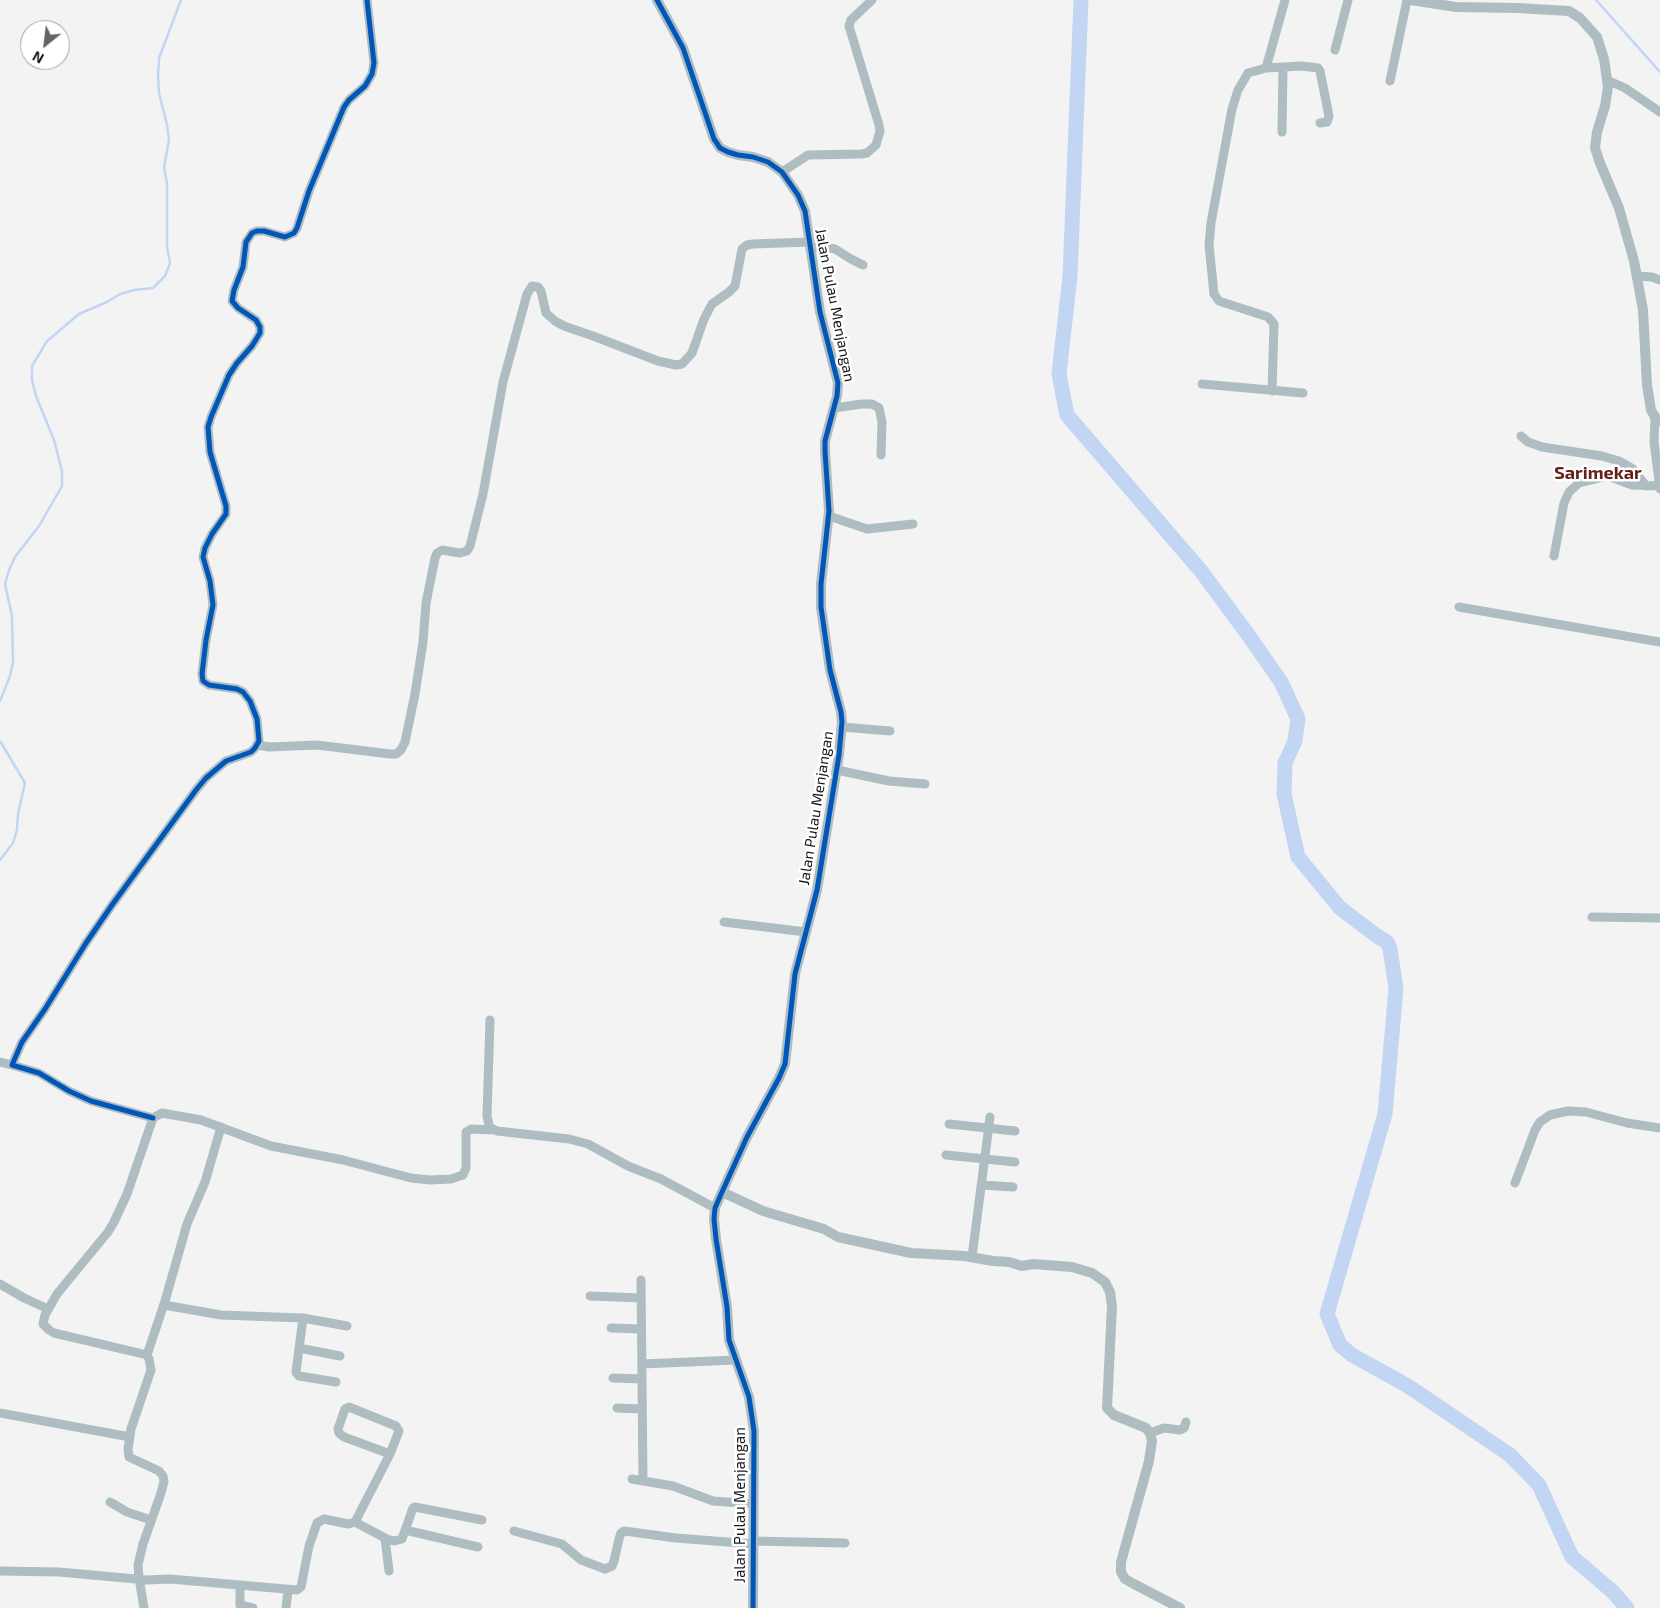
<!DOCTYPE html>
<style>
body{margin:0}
#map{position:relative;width:1660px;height:1608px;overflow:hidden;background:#f3f3f3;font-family:"Exo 2",sans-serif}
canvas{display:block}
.north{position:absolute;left:20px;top:20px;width:50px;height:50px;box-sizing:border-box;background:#fff;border:1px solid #a2a2a3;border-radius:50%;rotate:209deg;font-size:14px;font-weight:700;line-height:20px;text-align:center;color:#171718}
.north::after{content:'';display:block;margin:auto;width:18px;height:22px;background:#646465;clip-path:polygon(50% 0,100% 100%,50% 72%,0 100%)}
</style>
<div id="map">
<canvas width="1660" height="1608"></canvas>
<div class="north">N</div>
</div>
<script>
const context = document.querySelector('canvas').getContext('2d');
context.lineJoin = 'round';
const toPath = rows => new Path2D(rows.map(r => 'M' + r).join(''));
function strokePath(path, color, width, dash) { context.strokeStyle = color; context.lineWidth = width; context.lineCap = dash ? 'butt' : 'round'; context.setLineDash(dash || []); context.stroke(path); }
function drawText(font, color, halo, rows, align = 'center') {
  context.font = font + ' "Exo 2",sans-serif'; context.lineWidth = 5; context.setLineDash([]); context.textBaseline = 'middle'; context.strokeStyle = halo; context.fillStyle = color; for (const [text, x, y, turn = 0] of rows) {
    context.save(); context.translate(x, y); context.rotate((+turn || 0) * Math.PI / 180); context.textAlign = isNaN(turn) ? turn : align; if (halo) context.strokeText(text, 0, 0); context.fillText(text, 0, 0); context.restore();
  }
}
strokePath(toPath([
 [1596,0,1660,72],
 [0,701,10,676,13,662,12,616,5,584,9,570,15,557,39,526,62,486,62,471,54,440,36,396,32,380,32,366,47,341,79,314,107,302,120,294,134,290,153,288,165,276,170,263,167,247,167,183,164,168,169,139,167,125,159,93,158,75,159,58,181,0],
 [0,741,25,783,18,814,17,830,13,843,0,860]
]), '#c2d6f4', 2.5);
strokePath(toPath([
 [1081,0,1070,276,1059,374,1067,415,1201,571,1249,636,1281,682,1298,719,1295,741,1285,763,1284,794,1298,857,1340,908,1377,936,1387,942,1390,949,1396,988,1385,1114,1327,1314,1340,1345,1352,1355,1408,1386,1510,1455,1539,1485,1572,1557,1612,1591,1627,1608]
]), '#c2d6f4', 15);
strokePath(toPath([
 [1335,50,1348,0],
 [1266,68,1285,0],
 [1607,80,1625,88,1660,112],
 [1390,81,1407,0],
 [1282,132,1283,67],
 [782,172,808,155,861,154,867,153,876,145,880,131,879,125,849,26,851,20,872,0],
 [810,248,823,247,835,249,851,259,863,265],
 [1637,276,1652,277,1660,280],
 [1202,384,1303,393],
 [1272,391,1274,324,1268,317,1219,301,1214,294,1209,245,1211,223,1232,109,1238,90,1248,73,1266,68,1302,66,1318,68,1320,71,1329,116,1327,122,1320,123],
 [834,408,862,404,872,404,879,408,882,422,881,455],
 [1655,417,1654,442,1660,489],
 [1521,436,1528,442,1542,447,1602,456,1619,461,1633,469,1646,486],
 [829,516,867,529,913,524],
 [1554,556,1564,503,1569,492,1579,483,1608,476,1632,485,1660,486],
 [1459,607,1660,642],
 [842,727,890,731],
 [257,745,269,747,317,745,390,754,396,754,401,750,405,742,415,694,423,642,426,603,435,558,437,553,442,550,460,553,467,551,470,546,483,494,503,382,527,294,532,286,538,287,541,291,546,313,555,321,564,326,593,336,658,361,676,365,682,364,692,353,704,319,712,304,729,292,735,286,742,249,747,245,753,244,809,242],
 [837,770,889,781,925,784],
 [1592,917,1660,918],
 [724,922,806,932],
 [490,1020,487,1116,489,1125,491,1128,497,1131,569,1139,588,1144,628,1166,661,1179,715,1208],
 [0,1062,12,1065],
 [153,1118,91,1101,69,1091,39,1073,12,1065,22,1042,45,1009,86,943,112,905,196,790,206,778,226,761,251,752,255,748,259,741,257,719,250,701,243,692,237,689,209,685,203,681,202,674,206,640,213,605,210,581,203,557,205,548,212,534,226,514,226,506,210,452,208,427,211,417,229,375,237,363,252,346,260,333,260,327,256,320,238,308,232,301,234,290,243,267,246,242,252,233,257,231,264,231,285,237,294,233,297,228,309,191,344,107,349,100,365,86,372,74,374,63,367,0],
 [949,1124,1015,1131],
 [946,1155,1015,1162],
 [1515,1183,1535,1130,1540,1122,1550,1115,1568,1111,1586,1112,1627,1123,1660,1128],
 [982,1185,1013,1187],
 [972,1257,990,1117],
 [641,1280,643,1481],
 [0,1284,24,1298,48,1309],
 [590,1296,641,1298],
 [164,1305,221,1315,303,1318,296,1372,299,1376,336,1382],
 [303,1318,347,1326],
 [611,1328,641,1329],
 [299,1348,340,1356],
 [147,1355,165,1301,187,1224,205,1182,221,1127],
 [642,1364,736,1360],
 [613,1378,642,1379],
 [617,1408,642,1409],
 [0,1413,130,1437],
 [1150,1433,1164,1428,1180,1430,1184,1428,1186,1422],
 [632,1479,673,1486,713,1501,753,1504],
 [110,1502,127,1512,151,1520],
 [355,1522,387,1539,394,1541,402,1539,413,1508,415,1507,482,1520],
 [405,1530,478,1547],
 [514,1531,562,1544,581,1560,605,1569,612,1566,614,1561,619,1539,621,1533,624,1531,676,1538,753,1544],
 [385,1538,389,1571],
 [753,1541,845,1543],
 [0,1571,59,1572,147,1580,170,1579,297,1590,301,1587,309,1546,317,1523,324,1519,348,1524,355,1522,390,1454,344,1437,339,1433,338,1429,345,1409,349,1407,396,1426,399,1431,390,1454],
 [240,1585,240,1605,253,1608],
 [144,1608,139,1578,138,1565,143,1544,160,1496,164,1482,163,1476,159,1471,129,1457,128,1449,131,1429,151,1370,149,1359,147,1355,139,1353,54,1333,49,1330,43,1324,45,1315,57,1294,108,1232,114,1222,127,1194,153,1118,162,1113,201,1120,271,1146,343,1160,411,1178,430,1180,451,1179,463,1175,466,1168,466,1132,471,1129,494,1130],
 [286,1608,288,1590]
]), '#aebdc2', 9);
strokePath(toPath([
 [657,0,683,48,714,139,720,148,728,152,738,155,753,157,768,162,782,172,798,195,805,211,820,312,838,383,837,396,825,441,825,451,829,511,821,584,821,607,830,670,841,712,842,722,839,755,817,890,795,974,785,1064,779,1078,747,1137,722,1192,715,1208,714,1219,716,1239,727,1307,729,1340,749,1397,754,1431,753,1608],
 [1411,0,1456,7,1517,8,1569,11,1580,18,1597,37,1604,59,1608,87,1605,106,1597,132,1595,148,1600,163,1619,208,1634,261,1643,310,1647,385,1651,410,1655,417,1660,421],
 [722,1192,763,1211,824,1229,838,1237,911,1253,965,1256,993,1261,1009,1262,1022,1266,1033,1264,1072,1267,1092,1273,1105,1282,1110,1292,1112,1306,1107,1408,1114,1415,1146,1428,1150,1433,1152,1441,1149,1461,1121,1562,1121,1572,1125,1579,1134,1584,1180,1608]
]), '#aebdc2', 10);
strokePath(toPath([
 [657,0,683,48,714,139,720,148,728,152,738,155,753,157,768,162,782,172,798,195,805,211,820,312,838,383,837,396,825,441,825,451,829,511,821,584,821,607,830,670,841,712,842,722,839,755,817,890,795,974,785,1064,779,1078,747,1137,722,1192,715,1208,714,1219,716,1239,727,1307,729,1340,749,1397,754,1431,753,1608],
 [153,1118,91,1101,69,1091,39,1073,12,1065,22,1042,45,1009,86,943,112,905,196,790,206,778,226,761,251,752,255,748,259,741,257,719,250,701,243,692,237,689,209,685,203,681,202,674,206,640,213,605,210,581,203,557,205,548,212,534,226,514,226,506,210,452,208,427,211,417,229,375,237,363,252,346,260,333,260,327,256,320,238,308,232,301,234,290,243,267,246,242,252,233,257,231,264,231,285,237,294,233,297,228,309,191,344,107,349,100,365,86,372,74,374,63,367,0]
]), '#0057b8', 5);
drawText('15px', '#171718', '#fff', [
 ["Jalan Pulau Menjangan",835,305,79],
 ["Jalan Pulau Menjangan",816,808,-81],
 ["Jalan Pulau Menjangan",740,1505,-90]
]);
drawText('bold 18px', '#652119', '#fff', [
 ["Sarimekar",1598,473]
]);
</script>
